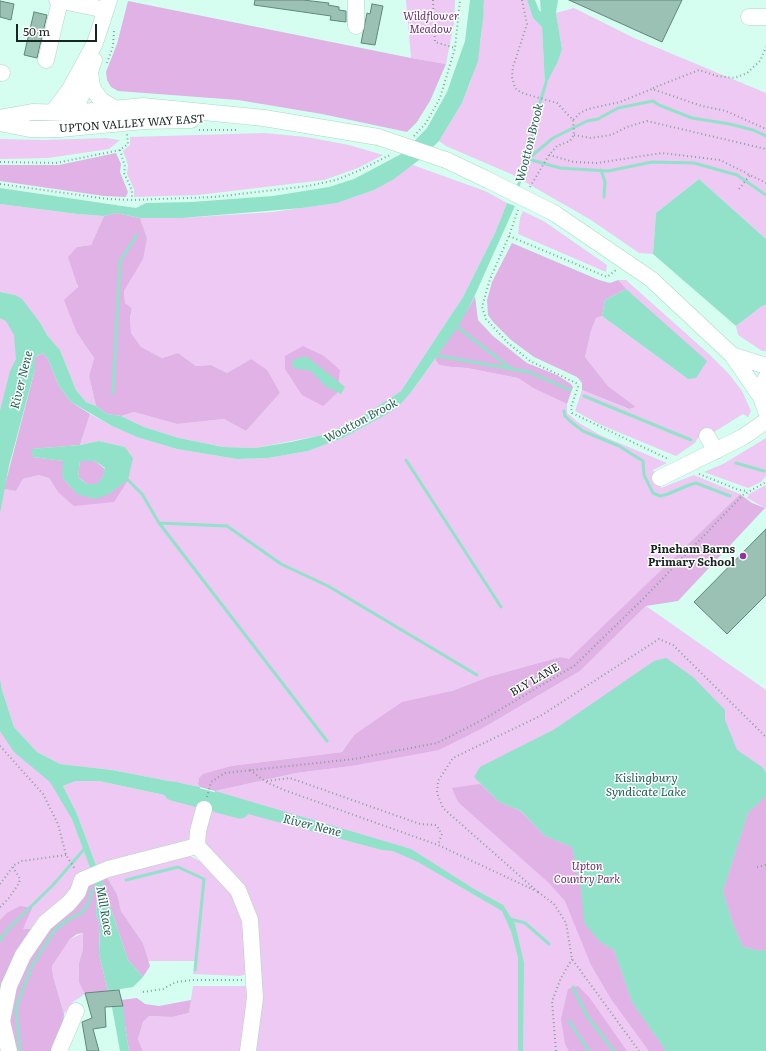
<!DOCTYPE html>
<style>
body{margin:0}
#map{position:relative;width:766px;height:1051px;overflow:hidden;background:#d5fef0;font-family:Literata,serif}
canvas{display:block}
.scale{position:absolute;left:16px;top:24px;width:81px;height:18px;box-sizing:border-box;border:2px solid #172622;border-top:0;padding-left:5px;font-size:12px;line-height:14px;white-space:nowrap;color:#172622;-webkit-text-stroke:3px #fff;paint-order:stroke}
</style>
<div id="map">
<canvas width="766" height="1051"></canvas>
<div class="scale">50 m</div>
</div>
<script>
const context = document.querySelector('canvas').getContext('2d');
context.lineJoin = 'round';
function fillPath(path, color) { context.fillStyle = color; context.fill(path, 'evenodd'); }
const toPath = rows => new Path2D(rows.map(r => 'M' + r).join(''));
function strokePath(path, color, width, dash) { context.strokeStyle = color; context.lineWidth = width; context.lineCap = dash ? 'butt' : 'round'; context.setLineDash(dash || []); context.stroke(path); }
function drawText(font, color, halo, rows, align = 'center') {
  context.font = font + ' Literata,serif'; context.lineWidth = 3; context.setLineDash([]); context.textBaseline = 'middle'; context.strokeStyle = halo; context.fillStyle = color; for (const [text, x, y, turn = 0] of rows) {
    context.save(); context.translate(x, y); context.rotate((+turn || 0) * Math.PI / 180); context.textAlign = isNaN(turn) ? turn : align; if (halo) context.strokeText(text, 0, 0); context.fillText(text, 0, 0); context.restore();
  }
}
fillPath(toPath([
 [406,0,455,0,454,23,446,64,411,58],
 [484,0,527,0,533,18,542,27,545,85,562,49,556,13,574,8,634,38,766,93,766,239,699,179,656,213,653,254,639,253,591,220,511,174,446,146,439,141,462,103,471,80,481,39],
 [264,133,306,137,349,145,383,155,358,168,324,180,198,195,134,197,134,189,127,174,128,165,123,151,130,145,130,137],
 [106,138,120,140,109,149,48,158,0,159,0,139,45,140],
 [413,165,485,191,507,203,495,233,463,297,401,391,357,420,322,435,255,448,223,447,179,438,144,427,121,416,134,412,177,424,224,419,246,431,280,393,251,359,227,373,211,365,196,366,178,353,162,358,141,347,131,333,130,318,132,308,125,303,124,291,133,276,147,238,140,218,182,218,273,212,337,203,374,190],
 [0,204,77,214,104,216,91,245,77,247,77,333,94,358,89,376,96,406,86,402,76,390,60,350,47,335,41,324,15,295,0,292],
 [523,211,545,222,607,265,606,272,518,234,520,218],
 [618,280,626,280,709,354,729,374,742,391,751,411,748,417,743,414,714,432,708,428,702,431,695,443,676,456,601,425,575,411,582,390,628,409,636,407,608,386,585,357,591,331,596,318,602,316,688,379],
 [766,305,766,351,762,351,738,335,736,326,762,306],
 [0,310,29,332,0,463],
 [435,359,439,365,451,367,467,368,518,378,533,388,567,404,567,413,579,423,600,435,667,463,653,470,661,488,694,475,740,494,569,660,560,657,488,677,452,691,354,735,342,752,231,766,203,775,199,778,198,784,200,787,112,770,60,764,37,752,14,727,2,690,0,678,0,514,4,489,16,491,23,479,39,475,49,478,58,492,133,458,125,447,99,441,80,445,90,414,112,426,138,437,177,449,237,459,268,458,308,451,343,438,378,419,412,391],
 [766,438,766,476,761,482,748,488,704,472,723,464],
 [766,485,766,508,765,508,747,498,749,494],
 [646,606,766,690,766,1051,252,1051,254,915,203,845,204,827,213,810,215,791,296,773,352,766,439,749,483,728,580,671],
 [0,707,15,743,53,779,76,817,96,874,9,1051,0,1051],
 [76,781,99,781,197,802,196,817,189,842,97,868,77,814,63,786],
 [190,856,205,864,233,890,247,927,247,974,240,976,193,974,195,961,148,961,143,943,121,911,117,894,106,876],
 [83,933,83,949,79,963,85,994,73,1002,64,1014,53,976,52,966,70,939],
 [193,986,248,986,243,1051,143,1051,138,1039,143,1022,149,1016,172,1017,189,1013]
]), '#eec9f3');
fillPath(toPath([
 [128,1,411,58,446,64,430,101,417,122,407,132,322,114,238,100,118,91,111,87,107,80,106,72,117,44],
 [116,153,121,164,120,172,128,192,126,197,104,196,0,181,0,165,59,165],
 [116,213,140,218,147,238,143,259,124,291,125,303,132,308,130,318,131,333,141,347,162,358,178,353,196,366,211,365,227,373,251,359,267,370,280,393,246,431,224,419,177,424,134,412,121,416,107,414,96,406,89,376,94,358,77,333,64,300,78,287,68,257,77,247,91,245,104,216],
 [512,243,599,280,610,283,618,280,626,289,605,300,602,316,596,318,591,331,585,357,608,386,636,407,629,409,582,390,582,383,577,377,534,357,511,340,493,322,488,315,487,300,492,282],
 [475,296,478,320,493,336,527,363,557,375,571,384,573,387,567,404,533,388,518,378,467,368,451,367,439,365,435,359,470,306],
 [303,346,324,356,340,370,337,393,323,406,302,395,285,369,285,356],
 [43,353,48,359,59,386,71,402,90,414,80,445,32,449,33,457,64,461,63,478,77,494,109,494,128,480,114,502,74,506,58,492,49,478,39,475,23,479,16,491,4,489,35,369,35,357],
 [80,461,95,461,105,469,103,476,97,484,88,484,78,477],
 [740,494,752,503,765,508,678,601,646,606,580,671,483,728,439,750,352,766,296,773,215,791,200,787,198,784,199,778,203,774,231,766,342,752,354,735,402,702,452,691,488,677,560,657,569,659],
 [480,784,499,802,520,811,545,836,572,847,581,889,585,923,600,942,614,950,632,1002,666,1051,649,1051,611,999,591,965,565,901,549,883,458,802,452,788],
 [766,796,766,949,762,951,743,947,733,924,723,891,748,813],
 [106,876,117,894,121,911,143,943,150,966,143,977,128,960,101,878],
 [94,881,97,896,96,914,100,925,99,954,108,991,85,994,79,982,79,963,83,949,83,933,77,934,70,939,52,966,53,976,64,1014,63,1029,67,1051,14,1051,10,1034,9,1007,27,961,51,926],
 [20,906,32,908,23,929,32,929,0,1001,0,920,7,913],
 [578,986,589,997,627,1051,569,1051,565,1044,561,1019,568,989],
 [137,998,145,1004,159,1006,191,1000,189,1013,172,1017,149,1016,143,1022,138,1039,143,1051,129,1051,121,1000]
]), '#e0b2e6');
fillPath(toPath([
 [470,0,484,0,483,19,478,61,462,103,439,141,423,157,394,179,374,190,337,203,302,208,182,218,140,218,116,213,104,216,77,214,0,204,0,188,136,208,146,203,191,202,273,196,329,187,354,179,403,153,427,128,447,92,465,41],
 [527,0,535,0,539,10,541,12,540,0,558,0,556,13,562,49,558,61,545,86,542,27,533,18],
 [699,179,766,239,766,305,762,306,736,326,653,254,656,213],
 [507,203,515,206,470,306,455,331,412,391,397,408,378,419,343,438,308,451,268,458,237,459,177,449,137,437,112,426,71,402,59,386,48,359,43,353,35,357,35,369,9,466,0,514,0,411,10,371,16,359,14,335,6,321,0,318,0,292,15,295,22,299,41,324,47,335,60,350,76,390,86,402,96,406,107,414,121,416,144,427,179,438,223,447,255,448,291,442,322,435,357,420,401,391,463,297,495,233],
 [626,289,707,361,696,378,688,379,602,316,605,300],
 [306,356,345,387,341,394,325,386,311,371,293,368,292,360],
 [99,441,125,447,133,458,128,480,109,494,95,499,77,494,62,477,63,461,33,457,31,449,80,445],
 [80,461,95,461,105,468,103,476,97,484,87,484,78,477],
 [666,658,693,677,725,710,725,720,737,750,762,767,766,773,766,796,748,813,723,891,733,924,743,947,762,951,766,949,766,1051,666,1051,632,1002,614,950,600,942,584,923,581,889,572,847,545,836,521,811,499,802,474,777,480,767,555,729,654,661],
 [0,678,2,690,14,727,37,752,60,764,112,770,200,787,197,802,99,781,76,781,63,786,77,814,97,868,91,870,72,819,50,782,14,752,0,731],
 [215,791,411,849,474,889,503,905,515,924,524,963,523,1051,518,1051,518,957,511,931,502,911,418,862,393,851,382,850,237,811,223,808,213,810],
 [101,878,128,960,143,977,133,987,108,991,99,954,100,925,96,914,97,896,94,881],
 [123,1006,126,1032,129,1051,120,1051,112,1007]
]), '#91e2c9');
strokePath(toPath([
 [528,159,553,138,587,121,598,119,618,108,653,101,659,105,692,118,730,124,753,130,766,136],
 [528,159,560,168,608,171,652,162,694,163,737,175,766,195],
 [601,170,605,182,604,197],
 [517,189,528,159,537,112,546,83],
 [455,325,510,368],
 [434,355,529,372,570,390],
 [113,393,120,261,137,235],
 [584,396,691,440],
 [564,411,565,416,570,421,583,431,619,446,643,461,644,475,653,493,660,496,668,494,689,485,696,483,730,496],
 [406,460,501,607],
 [736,463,764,471],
 [128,480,142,494,159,523,327,741],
 [159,523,227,526,281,564,328,586,477,675],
 [126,880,178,867,204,879,195,970],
 [510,919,525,923,549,944],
 [0,941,7,930,53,885,86,847],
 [573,987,587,1016,614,1051],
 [569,1021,589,1051],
 [20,1051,16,1008,32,966,55,930,66,921,81,913,89,903,92,891,98,887]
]), '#91e2c9', 3);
strokePath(toPath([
 [173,791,240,809]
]), '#91e2c9', 19);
const building = toPath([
 [255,0,303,0,329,3,328,5,339,7,339,10,346,11,346,22,330,20,331,16,254,5,255,0],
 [569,0,682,0,662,42,569,0],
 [0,1,14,4,11,20,0,17,0,1],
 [372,4,383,6,375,45,361,43,367,13,370,14,372,4],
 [34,12,47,15,37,58,24,55,34,12],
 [766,529,766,595,727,634,694,602,766,529],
 [119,990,123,1006,105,1007,106,1027,93,1029,99,1051,87,1051,82,1022,92,1018,85,993,119,990]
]);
fillPath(building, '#9ac1b4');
strokePath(building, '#62877b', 1);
const minor = toPath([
 [57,0,106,10],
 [749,17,766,17],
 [356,26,356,0],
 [46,60,60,1],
 [0,73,2,73],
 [90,73,92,86,95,92,101,100,114,108],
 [53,112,70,89,95,43,109,0],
 [0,118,32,112,73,113,143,106,264,118,378,137],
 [68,119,73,113,83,92,94,60],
 [0,123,30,129,60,129,144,121,191,120],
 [446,160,486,179],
 [554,213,651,279,732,355,761,397],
 [732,355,766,366],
 [766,378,762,386,761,397,766,411],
 [707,436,716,451],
 [660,478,743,437,766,421],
 [197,846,238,890,250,920,255,998,248,1051],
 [9,1051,2,1021,9,986,23,955,45,923,69,903,78,892,82,880,108,869,197,846,198,831,204,809],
 [59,1051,76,1011]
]);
strokePath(minor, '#aed5c8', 17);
strokePath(toPath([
 [433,0,435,42,455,48],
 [522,0,527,24,513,67,512,77,515,88,522,93,557,103,573,120,580,113,588,109,620,102,652,89,702,106,726,111,766,129],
 [107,63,113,46,114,31],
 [653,88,699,70,717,76,735,78,747,73,760,61,766,47],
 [199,130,237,130],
 [574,135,591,138,611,135,627,127,647,121,766,149],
 [414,136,426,123,440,98,455,48,460,0],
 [120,150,125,167,124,173,132,190,132,199],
 [549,155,574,162,597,163,662,153,720,160,766,183],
 [0,162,56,163,120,150,128,144,127,134],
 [0,184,108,199,132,200,214,197,308,186,336,180,358,171,390,155],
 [530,187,549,155,557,146,570,141,574,135,573,120],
 [739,189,750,175],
 [518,210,509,236,490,279,482,307,486,319,508,343,530,361,576,383,578,387,571,407,572,413,668,459],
 [509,236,607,277,616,270],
 [699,474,739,490,748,491],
 [0,746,43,794,58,824,66,855,75,869],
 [250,770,266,782,284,790,438,845,534,890],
 [267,781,290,778,420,824,436,825,442,834,438,845],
 [207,797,211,782,225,773,354,759,437,743,484,719,574,666,644,598,743,495,766,482],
 [757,867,766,865],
 [0,884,14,865,22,861,66,855],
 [538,892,443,808,437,793,438,781,453,758,542,715,659,639,673,645,766,737],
 [538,892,554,904,566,923,572,959,639,1051],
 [0,907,9,898,19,883,20,879,13,867],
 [143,992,163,989,176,982,193,980,242,980],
 [556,1051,552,1001,561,978,572,959]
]), '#84a298', 2, [1, 3]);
strokePath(minor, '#fff', 16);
const minorBridge = toPath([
 [378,137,446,160],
 [486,179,554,213]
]);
strokePath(minorBridge, '#aed5c8', 17, []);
strokePath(minorBridge, '#fff', 16);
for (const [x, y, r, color] of [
 [743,556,4,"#91349e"]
]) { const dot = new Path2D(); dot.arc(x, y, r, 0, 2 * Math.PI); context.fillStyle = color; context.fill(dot); strokePath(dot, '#fff', 1.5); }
drawText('italic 11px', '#6a3371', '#fff', [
 ["Wildflower",431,17],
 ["Meadow",431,30],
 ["Upton",587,867],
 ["Country Park",587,880]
]);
drawText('11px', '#172622', '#fff', [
 ["UPTON VALLEY WAY EAST",132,124,-4],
 ["BLY LANE",535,680,-30]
]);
drawText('bold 11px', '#172622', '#fff', [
 ["Pineham Barns",735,550],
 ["Primary School",735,563]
], 'right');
drawText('italic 12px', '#1f5f4f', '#fff', [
 ["Wootton Brook",530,143,-76],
 ["River Nene",22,380,-76],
 ["Wootton Brook",361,421,-28],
 ["Kislingbury",646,778],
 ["Syndicate Lake",646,792],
 ["River Nene",312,826,14],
 ["Mill Race",104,911,80]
]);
</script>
